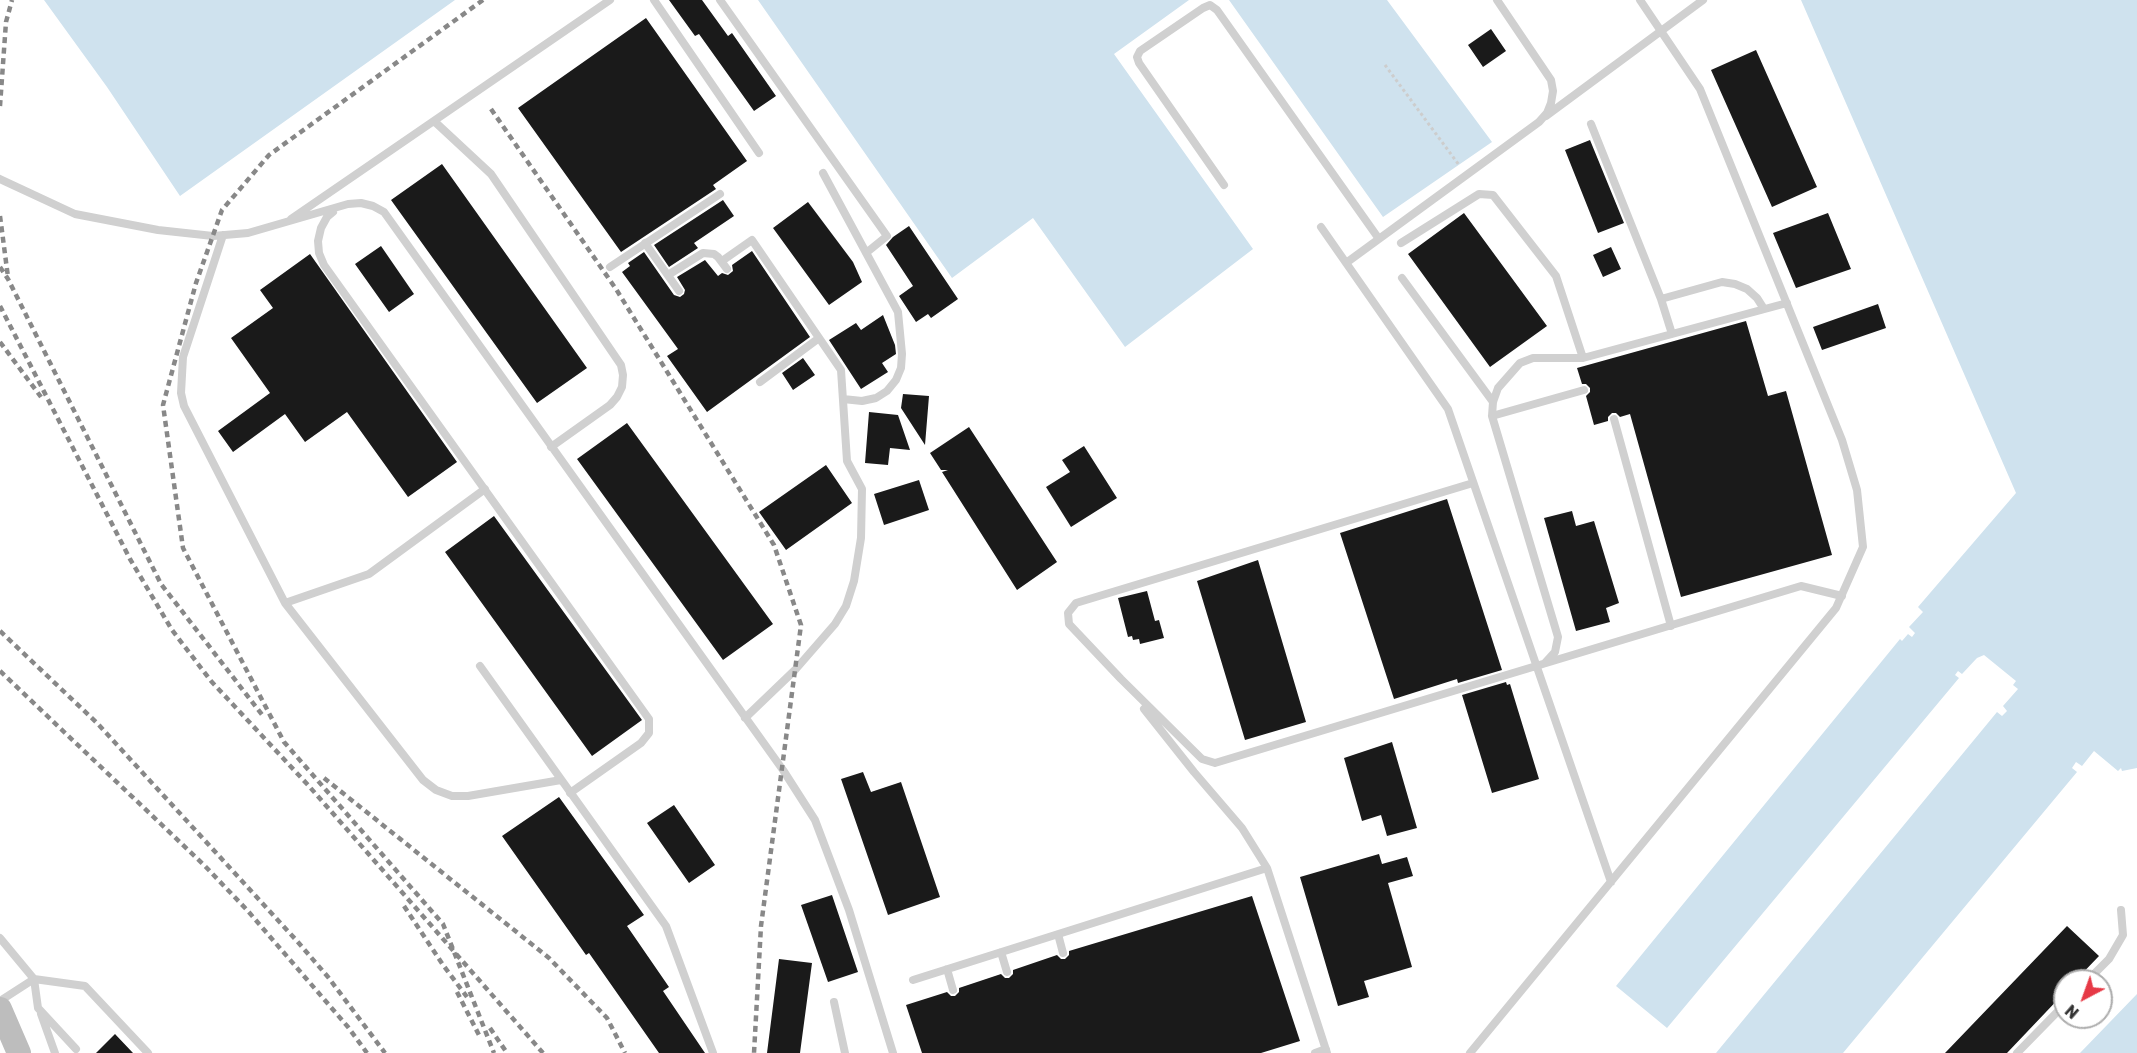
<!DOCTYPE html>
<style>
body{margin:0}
#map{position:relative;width:2137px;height:1053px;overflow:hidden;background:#fff;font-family:Rubik,sans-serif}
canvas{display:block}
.north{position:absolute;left:2053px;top:969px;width:60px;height:60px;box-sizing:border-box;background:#fff;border:2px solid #adadad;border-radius:50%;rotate:221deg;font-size:16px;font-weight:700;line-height:24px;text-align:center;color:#333}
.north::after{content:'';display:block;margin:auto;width:21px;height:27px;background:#e63946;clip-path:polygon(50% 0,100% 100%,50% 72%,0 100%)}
</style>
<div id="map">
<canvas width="2137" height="1053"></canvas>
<div class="north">N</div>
</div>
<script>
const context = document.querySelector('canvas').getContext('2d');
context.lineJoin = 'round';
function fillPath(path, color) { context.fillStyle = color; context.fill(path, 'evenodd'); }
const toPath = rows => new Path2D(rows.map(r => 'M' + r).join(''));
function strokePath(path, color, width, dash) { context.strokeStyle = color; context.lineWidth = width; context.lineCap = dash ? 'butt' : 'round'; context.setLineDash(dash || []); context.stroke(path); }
fillPath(toPath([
 [44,0,455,0,180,196,107,87],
 [758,0,1189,0,1114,54,1253,249,1125,347,1033,218,952,278],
 [1229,0,1387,0,1492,142,1383,217],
 [1801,0,2137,0,2137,768,2122,771,2121,768,2118,771,2094,751,2082,766,2076,762,2072,768,2077,772,1843,1053,1716,1053,1997,712,2002,716,2007,711,2003,706,2018,689,2013,685,2016,681,1984,655,1977,658,1962,674,1958,671,1955,675,1959,678,1667,1028,1616,986,1900,639,1902,641,1908,634,1912,637,1915,633,1909,627,1923,612,1918,607,2016,493],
 [2137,994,2137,1053,2080,1053]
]), '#cfe2ee');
fillPath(toPath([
 [669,0,702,0,728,36,732,33,776,96,754,111,699,34,695,36],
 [646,18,747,161,713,185,716,189,621,252,518,108],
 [1491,29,1506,51,1483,67,1468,45],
 [1756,50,1817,187,1772,207,1711,70],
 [1590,140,1624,223,1598,233,1565,150],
 [442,164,587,368,537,403,391,200],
 [723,200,734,216,694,243,698,248,669,267,654,245],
 [808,202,853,262,862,282,829,305,773,228],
 [1464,213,1547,326,1490,367,1408,254],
 [1828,213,1851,269,1796,288,1773,233],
 [909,226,958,299,931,318,928,314,916,322,899,296,913,286,886,245,893,237],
 [381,246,414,294,389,312,355,264],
 [1611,247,1621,269,1603,277,1593,255],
 [752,251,810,337,707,412,667,356,678,349,622,272,630,266,628,263,644,252,674,295,680,297,684,294,685,290,677,277,705,260,718,276,722,273,728,275,733,271,732,265],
 [310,254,457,462,408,497,347,412,305,442,285,414,233,452,218,431,270,393,231,338,273,308,260,290],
 [1878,304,1886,328,1822,350,1813,327],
 [883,315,895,345,896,354,882,363,888,372,861,389,829,340,856,323,861,330],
 [1746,321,1768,396,1786,391,1832,555,1681,597,1630,414,1620,417,1616,413,1612,413,1608,417,1608,421,1594,425,1586,396,1590,392,1590,388,1586,384,1582,384,1577,368],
 [803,358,815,375,793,390,782,373],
 [903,394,929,396,925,445,901,408],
 [869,412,898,415,910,450,890,448,888,465,865,463],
 [627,423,773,624,723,660,577,459],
 [969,427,1057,562,1017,590,942,472,948,470,941,470,930,453],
 [1084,446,1117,498,1071,527,1046,487,1070,472,1062,460],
 [826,465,852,503,786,550,759,512],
 [919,480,929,510,884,525,874,494],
 [1447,499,1502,670,1458,683,1457,679,1394,699,1340,533],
 [1572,511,1576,526,1594,521,1619,603,1606,608,1610,622,1576,631,1544,518],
 [494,516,642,720,592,756,445,552],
 [1258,560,1306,722,1245,740,1197,581],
 [1147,591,1155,621,1159,620,1164,638,1140,644,1139,639,1133,640,1132,636,1128,637,1118,598],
 [1506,682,1507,685,1510,684,1539,779,1492,793,1462,695],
 [1392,742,1417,828,1387,836,1381,815,1362,821,1344,758],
 [863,772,871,792,901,782,940,897,888,915,841,779],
 [559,797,644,915,627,926,669,987,663,991,705,1053,659,1053,589,953,586,955,502,836],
 [674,805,715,865,689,883,647,823],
 [1379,854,1382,864,1407,857,1413,876,1388,883,1412,967,1364,981,1369,997,1338,1006,1300,877],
 [832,895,858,972,828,982,801,905],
 [1252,896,1300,1041,1261,1053,922,1053,906,1005,947,992,951,996,955,996,959,992,959,988,1001,974,1005,978,1009,978,1013,974,1013,970,1057,955,1061,959,1065,959,1069,955,1069,951],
 [2067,926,2099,956,2075,981,2065,981,2065,992,2007,1053,1945,1053],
 [779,959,812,963,800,1053,767,1053],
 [115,1034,133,1053,96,1053]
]), '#1a1a1a');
strokePath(toPath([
 [1385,65,1459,165]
]), '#cdcdcd', 3, [3, 3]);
strokePath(toPath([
 [654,0,759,153],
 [720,0,887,236,866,253],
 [1546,116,1703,0],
 [434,121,491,174,621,365,623,375,622,387,617,397,610,405,551,447],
 [1591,124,1661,299,1672,334],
 [823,173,898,312,902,354,901,368,896,380,887,391,876,398,862,401,843,399],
 [0,179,75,214,158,230,213,236,248,233,348,204,361,203,373,206,384,212,783,770,815,820,849,910,893,1053],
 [1224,185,1139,63,1137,57,1140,51,1203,8,1210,5,1217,10,1379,239],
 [333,212,327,217,321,228,318,241,319,253,324,265,649,719,649,733,641,743,570,793],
 [291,219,610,0],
 [1321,227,1448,409,1611,882],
 [223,235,183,357,181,393,184,406,285,603,423,780,436,790,452,796,468,796,561,780],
 [645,243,679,291],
 [1401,243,1479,194,1493,195,1556,276,1583,358],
 [722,261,752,240,841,370,847,461,862,489,861,538,854,581,846,606,835,624,795,670,745,718],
 [1346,263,1539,122,1547,113,1551,103,1553,91,1551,80,1497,0],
 [610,267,720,194],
 [668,275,703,253,714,254,718,257,727,269],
 [1402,278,1493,402],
 [1661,299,1722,282,1735,284,1747,289,1757,298,1764,309],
 [760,382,819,338],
 [1492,416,1584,390],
 [1614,419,1671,626],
 [1473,483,1076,603,1068,613,1069,624,1121,679,1202,759,1215,763,1801,586,1842,596],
 [285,603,369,574,485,489],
 [1545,663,1555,652,1558,637,1492,416,1493,402,1498,388,1520,363,1533,358,1583,358,1787,303],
 [480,666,666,926,713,1053],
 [1144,709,1194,772,1242,828,1267,868,1327,1053],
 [1058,934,1063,953],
 [0,938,34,979,38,1008,76,1049],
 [1001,952,1007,972],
 [947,969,953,990],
 [913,980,1267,868],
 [2087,981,2109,959,2123,935,2121,910],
 [0,1001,34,979,85,986,148,1053],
 [834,1002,845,1053],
 [41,1014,55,1053],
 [1315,1053,1326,1049],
 [1470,1053,1836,608,1863,547,1857,490,1842,440,1700,89,1640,0],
 [2017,1053,2065,1004]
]), '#d0d0d0', 8);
strokePath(toPath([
 [0,1009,19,1053]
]), '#bdbdbd', 24);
strokePath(toPath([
 [483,0,269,155,222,210,196,283,163,405,183,548,284,742,443,924,494,1053],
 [0,106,6,22,12,0],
 [491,109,616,289,774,545,801,625,761,926,754,1053],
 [0,216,8,277],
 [0,267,8,279,161,584,263,716],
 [0,306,130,559,172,630,211,681,308,785,543,1053],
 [0,342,41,397],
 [0,631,97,723,297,941,328,977,385,1053],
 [0,671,204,865,247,910,348,1027,367,1053],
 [324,778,549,958,607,1018,625,1053],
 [404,906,443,965,467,997],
 [457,992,480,1037],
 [490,1028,507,1053]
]), '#888', 4.5, [6, 4.5]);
</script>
